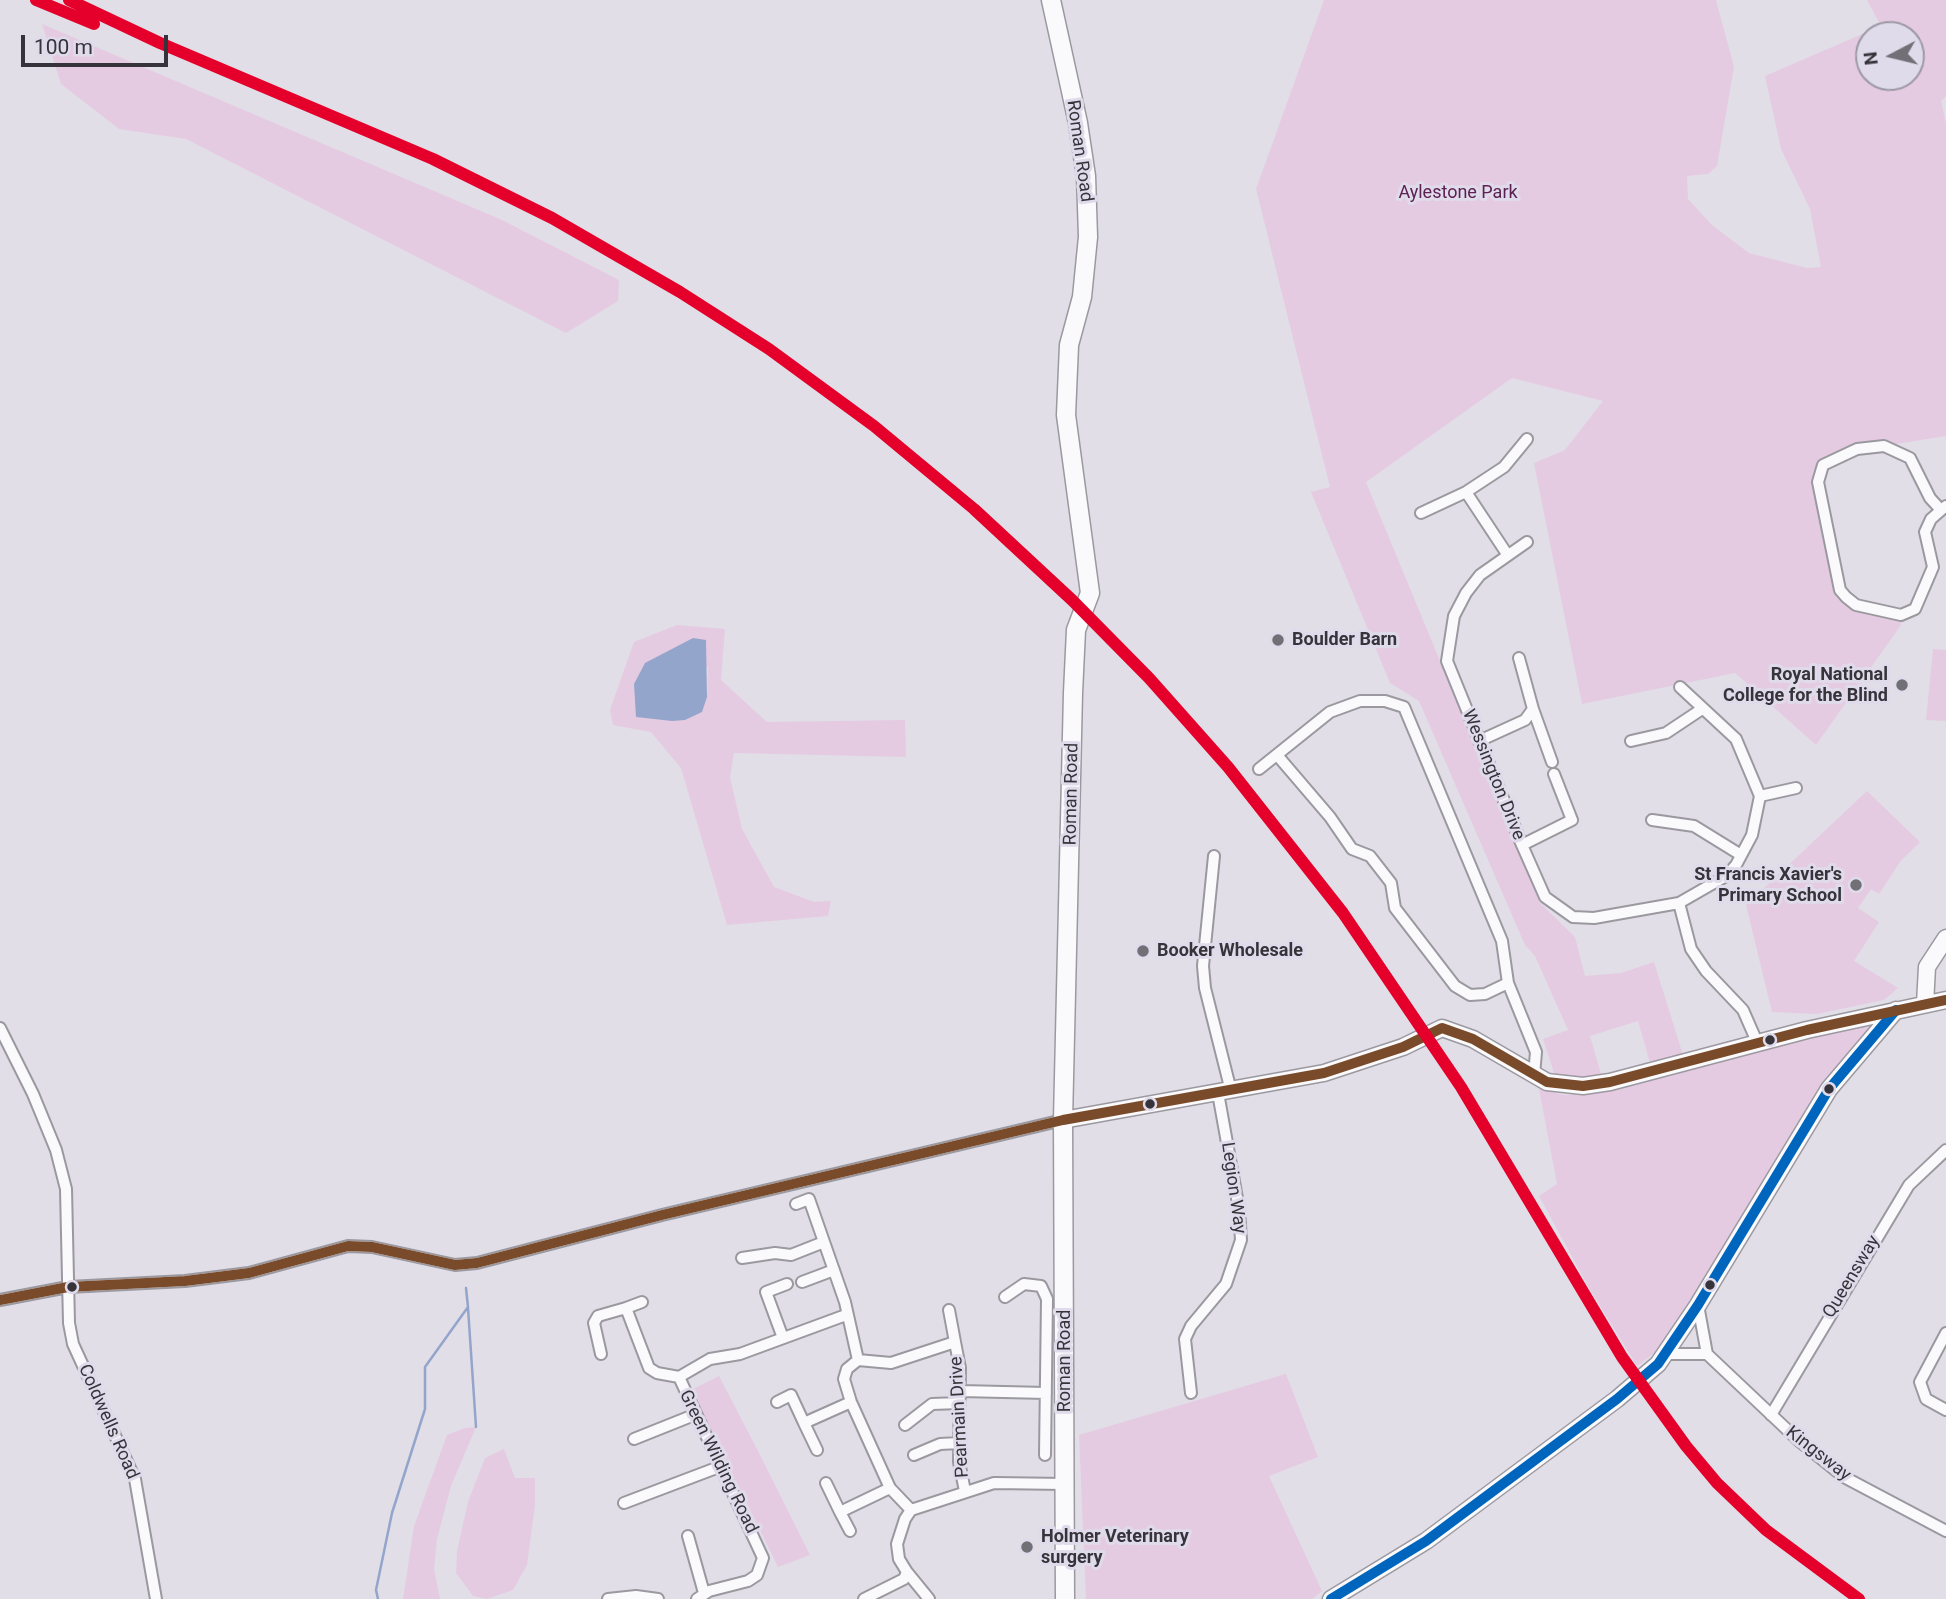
<!DOCTYPE html>
<style>
body{margin:0}
#map{position:relative;width:1946px;height:1599px;overflow:hidden;background:#e1dee8;font-family:Roboto,sans-serif}
canvas{display:block}
.north{position:absolute;left:1855px;top:21px;width:70px;height:70px;box-sizing:border-box;background:#e0dbeb;border:2px solid #9c98a4;border-radius:50%;rotate:263deg;font-size:19px;font-weight:700;line-height:28px;text-align:center;color:#36343a}
.north::after{content:'';display:block;margin:auto;width:24px;height:32px;background:#727077;clip-path:polygon(50% 0,100% 100%,50% 72%,0 100%)}
.scale{position:absolute;left:21px;top:35px;width:147px;height:32px;box-sizing:border-box;border:4px solid #36343a;border-top:0;padding-left:9px;font-size:21px;line-height:24px;white-space:nowrap;color:#36343a;-webkit-text-stroke:5px #e0dbeb;paint-order:stroke}
</style>
<div id="map">
<canvas width="1946" height="1599"></canvas>
<div class="north">N</div>
<div class="scale">100 m</div>
</div>
<script>
const context = document.querySelector('canvas').getContext('2d');
context.lineJoin = 'round';
function fillPath(path, color) { context.fillStyle = color; context.fill(path, 'evenodd'); }
const toPath = rows => new Path2D(rows.map(r => 'M' + r).join(''));
function strokePath(path, color, width, dash) { context.strokeStyle = color; context.lineWidth = width; context.lineCap = dash ? 'butt' : 'round'; context.setLineDash(dash || []); context.stroke(path); }
function drawText(font, color, halo, rows, align = 'center') {
  context.font = font + ' Roboto,sans-serif'; context.lineWidth = 6; context.setLineDash([]); context.textBaseline = 'middle'; context.strokeStyle = halo; context.fillStyle = color; for (const [text, x, y, turn = 0] of rows) {
    context.save(); context.translate(x, y); context.rotate((+turn || 0) * Math.PI / 180); context.textAlign = isNaN(turn) ? turn : align; if (halo) context.strokeText(text, 0, 0); context.fillText(text, 0, 0); context.restore();
  }
}
fillPath(toPath([
 [1324,0,1716,0,1734,67,1717,166,1708,174,1687,176,1688,199,1712,225,1749,253,1807,268,1821,267,1810,209,1781,149,1765,76,1881,26,1867,0,1946,0,1946,96,1941,101,1946,124,1946,436,1884,446,1873,444,1819,471,1846,597,1901,615,1901,625,1816,745,1735,673,1582,704,1534,463,1565,450,1603,401,1512,378,1366,482,1540,903,1575,937,1585,976,1621,973,1654,962,1683,1055,1650,1063,1638,1021,1590,1036,1602,1077,1556,1079,1543,1039,1568,1030,1535,956,1525,945,1419,701,1390,683,1311,492,1330,487,1256,189],
 [1869,35,1911,35,1911,77,1869,77],
 [42,24,502,220,619,280,618,301,566,333,186,139,119,129,61,84],
 [677,625,725,629,721,680,767,722,905,720,906,757,734,753,730,777,742,829,774,887,814,902,831,901,828,916,727,925,681,768,651,732,613,725,610,710,634,642],
 [708,666,707,697,685,720,637,716],
 [1933,649,1946,650,1946,721,1926,720],
 [1867,791,1920,842,1900,862,1879,894,1871,889,1858,908,1879,922,1854,961,1898,988,1884,1000,1817,1014,1772,1012,1746,905],
 [1872,1024,1830,1074,1694,1301,1657,1351,1637,1366,1588,1286,1539,1196,1557,1184,1539,1089,1564,1095,1597,1093,1759,1047],
 [1286,1374,1318,1457,1269,1476,1322,1591,1312,1599,1086,1599,1079,1435],
 [719,1376,758,1451,810,1555,778,1567,691,1390],
 [476,1427,451,1486,437,1539,434,1569,440,1599,403,1599,414,1526,447,1435,465,1428],
 [504,1449,515,1478,535,1478,535,1505,527,1565,513,1590,487,1599,473,1596,456,1573,457,1551,468,1502,485,1458]
]), '#e5cbe1');
fillPath(toPath([
 [693,638,706,640,707,697,702,712,685,720,672,721,636,717,634,684,645,663]
]), '#93a5cb');
strokePath(toPath([
 [468,1308,476,1427],
 [378,1599,376,1590,392,1513,425,1409,425,1367,468,1307,466,1288]
]), '#93a5cb', 2.5);
const street = toPath([
 [1466,492,1504,467,1527,439],
 [1940,509,1930,498,1910,458,1884,446,1857,449,1823,465,1818,482,1840,590,1846,597,1856,605,1901,615,1915,609,1933,567,1925,532,1931,519,1946,506],
 [1421,513,1466,492,1507,554],
 [1527,542,1480,575,1466,593,1454,616,1447,661,1522,845,1545,897,1573,917,1594,918,1679,903],
 [1680,687,1736,739,1760,796,1752,835,1736,865,1726,876,1679,903,1691,949,1706,971,1743,1010,1757,1042],
 [1533,709,1552,762],
 [1479,741,1525,720,1533,709,1519,658],
 [1631,741,1666,733,1702,709],
 [1277,755,1330,817,1352,849,1370,856,1391,883,1395,908,1455,986,1470,995,1485,994,1508,983],
 [1259,769,1330,712,1360,701,1385,701,1404,707,1502,941,1508,983,1536,1052,1534,1075],
 [1760,796,1796,788],
 [1652,820,1694,826,1741,855],
 [1522,845,1572,820,1554,774],
 [1214,856,1203,966,1205,988,1231,1091],
 [0,1028,33,1094,56,1150,66,1189,69,1323,73,1344,135,1479,156,1599],
 [796,1204,809,1199,845,1302,858,1360],
 [742,1258,775,1253,791,1255,824,1242],
 [802,1282,834,1270],
 [1005,1297,1024,1284,1041,1286,1047,1299,1045,1455],
 [0,1300,68,1287,185,1281,249,1273,348,1246,372,1247,455,1265,477,1263,662,1215,1063,1120],
 [1698,1305,1707,1354],
 [626,1308,642,1302],
 [1946,1333,1920,1382,1926,1399,1946,1410],
 [783,1338,766,1292,787,1284],
 [955,1342,960,1368,959,1462,965,1491],
 [601,1354,594,1323,598,1316,626,1308,649,1368,657,1373,679,1377],
 [1665,1354,1707,1354,1798,1440,1844,1477,1946,1531],
 [961,1391,1046,1393],
 [1191,1393,1185,1339,1191,1326,1226,1284,1241,1240,1239,1209,1218,1093],
 [777,1402,791,1395,804,1423,851,1402],
 [1771,1415,1909,1185,1946,1150],
 [804,1423,817,1450],
 [905,1425,932,1404,960,1403],
 [634,1439,694,1415],
 [914,1455,940,1444,959,1443],
 [826,1483,840,1512],
 [624,1503,719,1467],
 [911,1510,890,1488,851,1402,844,1379,847,1369,858,1360,891,1363,955,1342,949,1310],
 [850,1531,840,1512,890,1488],
 [688,1536,704,1593],
 [907,1572,929,1599],
 [608,1599,636,1596,658,1599],
 [697,1599,709,1591,748,1581,757,1575,763,1558,679,1377,710,1359,740,1354,846,1315],
 [864,1599,904,1579,907,1572,899,1559,897,1544,905,1519,911,1510,994,1483,1065,1484]
]);
const secondary = toPath([
 [1925,1004,1927,967,1946,938],
 [1063,1120,1324,1073,1403,1047,1442,1028,1473,1039,1547,1082,1583,1086,1610,1082,1807,1030,1946,1000],
 [1331,1599,1426,1541,1617,1399,1658,1364,1698,1305,1829,1089,1896,1010]
]);
const primary = toPath([
 [1051,0,1078,123,1086,176,1088,237,1082,297,1069,345,1066,415,1090,593,1076,630,1073,693,1063,1120,1065,1599]
]);
strokePath(street, '#9b999f', 14);
strokePath(secondary, '#9b999f', 19);
strokePath(primary, '#9b999f', 21);
strokePath(street, '#fafafc', 10);
strokePath(secondary, '#fafafc', 16);
strokePath(primary, '#fafafc', 18);
strokePath(toPath([
 [1331,1599,1426,1541,1617,1399,1658,1364,1698,1305,1829,1089,1896,1010]
]), '#0065bd', 10);
strokePath(toPath([
 [0,1300,68,1287,185,1281,249,1273,348,1246,372,1247,455,1265,477,1263,662,1215,1063,1120,1324,1073,1403,1047,1442,1028,1473,1039,1547,1082,1583,1086,1610,1082,1807,1030,1946,1000]
]), '#7a4b2a', 10);
strokePath(toPath([
 [36,0,94,24],
 [69,0,160,43,433,159,552,218,680,292,769,349,874,426,974,509,1072,600,1149,678,1228,767,1343,913,1461,1087,1622,1357,1686,1446,1717,1483,1766,1530,1859,1599]
]), '#e4002b', 12);
for (const [x, y, r, color] of [
 [1278,640,7,"#727077"],
 [1902,685,7,"#727077"],
 [1856,885,7,"#727077"],
 [1143,951,7,"#727077"],
 [1770,1040,6,"#36343a"],
 [1829,1089,6,"#36343a"],
 [1150,1104,6,"#36343a"],
 [1710,1285,6,"#36343a"],
 [72,1287,6,"#36343a"],
 [1027,1547,7,"#727077"]
]) { const dot = new Path2D(); dot.arc(x, y, r, 0, 2 * Math.PI); context.fillStyle = color; context.fill(dot); strokePath(dot, '#e0dbeb', 2.5); }
drawText('18px', '#36343a', '#e0dbeb', [
 ["Roman Road",1079,151,82],
 ["Wessington Drive",1493,775,68],
 ["Roman Road",1072,794,-89],
 ["Legion Way",1233,1188,82],
 ["Queensway",1852,1277,-59],
 ["Roman Road",1065,1361,-90],
 ["Pearmain Drive",960,1417,-93],
 ["Coldwells Road",108,1422,66],
 ["Kingsway",1818,1454,38],
 ["Green Wilding Road",718,1462,64]
]);
drawText('18px', '#5d2052', '#e0dbeb', [
 ["Aylestone Park",1458,193]
]);
drawText('bold 18px', '#36343a', '#e0dbeb', [
 ["Boulder Barn",1292,640],
 ["Royal National",1888,675,"right"],
 ["College for the Blind",1888,696,"right"],
 ["St Francis Xavier's",1842,875,"right"],
 ["Primary School",1842,896,"right"],
 ["Booker Wholesale",1157,951],
 ["Holmer Veterinary",1041,1537],
 ["surgery",1041,1558]
], 'left');
</script>
